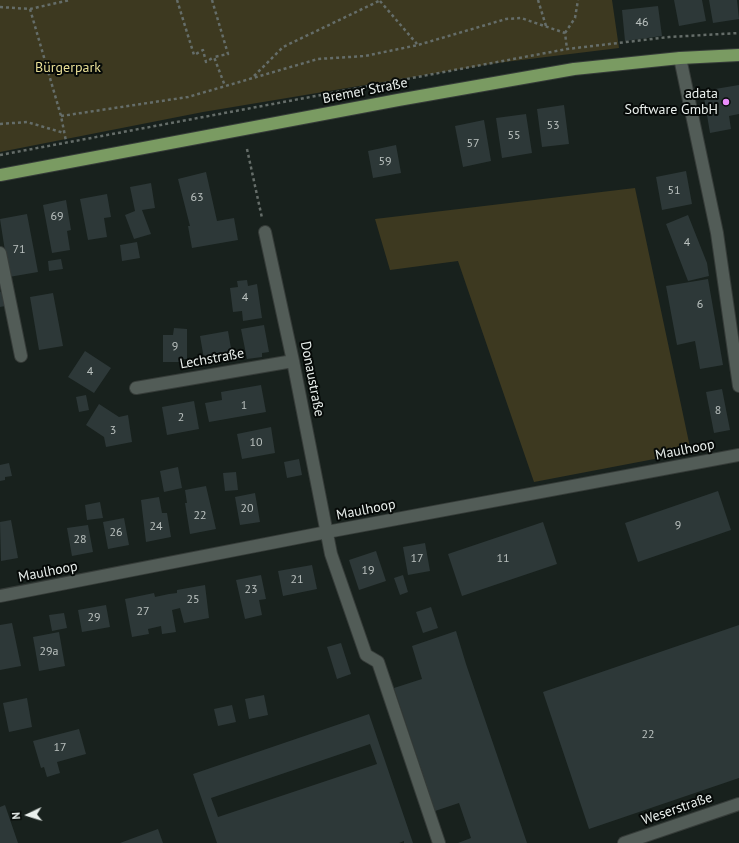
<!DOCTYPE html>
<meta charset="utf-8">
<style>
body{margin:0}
#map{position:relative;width:739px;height:843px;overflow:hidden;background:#18211d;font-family:"PT Sans",sans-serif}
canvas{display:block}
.north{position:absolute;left:8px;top:795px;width:40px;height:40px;-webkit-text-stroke:3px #060a08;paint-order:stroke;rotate:266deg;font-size:11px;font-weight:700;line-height:16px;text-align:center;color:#e9efec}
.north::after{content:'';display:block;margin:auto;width:14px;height:18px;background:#e9efec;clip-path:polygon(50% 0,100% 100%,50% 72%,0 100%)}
</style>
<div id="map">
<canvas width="739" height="843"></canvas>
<div class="north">N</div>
</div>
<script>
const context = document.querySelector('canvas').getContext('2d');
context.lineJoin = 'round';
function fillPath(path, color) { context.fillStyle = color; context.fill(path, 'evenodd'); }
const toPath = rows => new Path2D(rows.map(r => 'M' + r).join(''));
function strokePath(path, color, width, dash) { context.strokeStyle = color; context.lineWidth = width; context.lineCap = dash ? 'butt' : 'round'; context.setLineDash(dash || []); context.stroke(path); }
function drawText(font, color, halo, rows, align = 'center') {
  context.font = font + ' "PT Sans",sans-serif'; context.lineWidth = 4; context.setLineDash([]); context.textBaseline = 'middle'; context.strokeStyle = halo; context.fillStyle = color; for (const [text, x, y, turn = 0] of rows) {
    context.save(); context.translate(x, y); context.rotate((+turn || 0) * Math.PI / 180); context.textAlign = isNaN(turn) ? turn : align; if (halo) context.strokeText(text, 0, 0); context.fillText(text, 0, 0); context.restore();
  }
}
fillPath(toPath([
 [0,0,612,0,619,48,497,63,203,112,0,152],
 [635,188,691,452,534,482,458,261,390,270,375,219]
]), '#3d3920');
fillPath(toPath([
 [674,0,702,0,706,21,679,26],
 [709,0,737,0,739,19,713,23],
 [658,6,662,36,625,41,622,10],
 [739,85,739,114,729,116,731,129,710,133,703,91],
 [564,105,569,144,542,147,537,109],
 [526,114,532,153,502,158,496,118],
 [484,120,491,161,463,167,455,126],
 [396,145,401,173,373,178,368,151],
 [686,171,692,204,662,210,656,177],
 [206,172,217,221,234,218,238,240,192,248,188,226,190,226,178,179],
 [151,183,155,208,142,210,151,234,134,239,125,215,135,211,130,187],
 [107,194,111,217,104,218,107,237,88,240,80,199],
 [66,200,71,230,67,231,70,250,52,253,43,205],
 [27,214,38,272,9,277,0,219],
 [688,215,707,263,709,276,688,281,666,224],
 [137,242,140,258,122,261,120,245],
 [61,259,63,269,49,271,48,261],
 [708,279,723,365,700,369,695,341,677,345,666,286],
 [247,280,248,286,257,284,262,318,243,321,242,311,233,312,230,288,238,287,237,281],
 [2,291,5,306,0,307,0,292],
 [53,293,63,346,39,350,30,297],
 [264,325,269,352,262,353,262,357,247,359,241,329],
 [174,328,187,329,187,359,182,359,182,362,163,362,163,335,173,335],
 [228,331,232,354,204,359,200,336],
 [85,351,111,368,94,393,68,377],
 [261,385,266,412,209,422,205,403,222,400,221,392],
 [722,389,730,430,714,433,706,392],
 [86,395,89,410,79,412,76,397],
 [194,401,199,429,167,435,162,407],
 [99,404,119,417,128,415,132,442,106,447,104,437,86,425],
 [271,427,275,453,242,459,237,434],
 [299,459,302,475,287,478,284,462],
 [9,463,12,476,5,477,5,480,0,481,0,465],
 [178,467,182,488,164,492,160,471],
 [236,472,238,490,225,491,223,473],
 [206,486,216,529,190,534,185,503,187,503,185,490],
 [718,491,731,530,638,562,625,523],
 [255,493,260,522,240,525,235,497],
 [159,497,162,513,167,513,171,537,146,542,141,500],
 [100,502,103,518,87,520,85,505],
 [124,518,129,545,108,549,103,522],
 [11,520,18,558,1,561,0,522],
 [543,522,557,564,462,596,448,554],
 [88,525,93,552,72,556,67,528],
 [425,543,430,571,408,575,403,547],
 [376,551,386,581,359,590,349,560],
 [312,565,317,589,283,596,278,571],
 [261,575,266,599,259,600,262,615,245,619,236,580],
 [403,575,408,592,400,595,394,578],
 [205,585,209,618,184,623,180,608,172,610,176,632,162,634,161,626,148,629,149,634,132,637,125,599,154,593,155,597,169,594,177,593,177,590],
 [106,605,110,627,82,632,78,610],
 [431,607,438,628,423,633,416,612],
 [64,613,67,628,52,631,49,615],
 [12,623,21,666,0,670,0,625],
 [739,625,739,778,589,829,543,692],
 [456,631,466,664,527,843,458,843,471,838,459,803,435,811,394,688,422,679,412,646],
 [59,632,65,666,39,671,33,637],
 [341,643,351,674,337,679,327,647],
 [264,695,268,715,249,719,245,699],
 [27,698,32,727,9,732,3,703],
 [232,705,236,722,218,726,214,709],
 [369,714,413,843,404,843,404,841,399,843,217,843,193,774],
 [370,744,377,764,218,817,211,798],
 [79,729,86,754,57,762,60,773,47,777,44,767,41,768,33,741],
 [5,805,18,843,0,843,0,807],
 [158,829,163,843,120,843]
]), '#2d3838');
const minor = toPath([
 [680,58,717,233,739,386],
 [265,232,293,361,331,554,366,655,378,662,439,843],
 [0,253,21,356],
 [136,388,293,361],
 [0,596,327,532,739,455],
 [624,843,739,804]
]);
const major = toPath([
 [0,175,398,100,574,69,680,58,739,55]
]);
strokePath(minor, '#363c39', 14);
strokePath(major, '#363c39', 14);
strokePath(toPath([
 [177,0,194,55,203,50,206,62,214,57],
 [212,0,228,54,214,57,225,86],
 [538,0,546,26],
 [380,1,417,44],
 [0,7,30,9,70,0],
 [30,9,61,116,66,141],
 [565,33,575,18,578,0],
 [254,76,283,47,381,0],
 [61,116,188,97,318,59,365,56,418,45,506,19,521,18,565,33,567,49],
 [0,124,27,122,64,133],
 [247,149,262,218],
 [0,155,567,49,669,37,739,33]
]), '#656d69', 2.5, [3, 3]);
strokePath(minor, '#525c57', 12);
strokePath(major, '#7a9b62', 12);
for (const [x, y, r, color] of [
 [726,102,4,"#eb8dfb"]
]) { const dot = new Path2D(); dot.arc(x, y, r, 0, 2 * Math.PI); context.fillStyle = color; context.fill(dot); strokePath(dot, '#060a08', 1.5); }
drawText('12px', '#bac1bf', null, [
 ["46",642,23],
 ["53",553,126],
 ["55",514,136],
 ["57",473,144],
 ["59",385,162],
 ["51",674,191],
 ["63",197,198],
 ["69",57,217],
 ["4",687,243],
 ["71",19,250],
 ["4",245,298],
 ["6",700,305],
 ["9",175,347],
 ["4",90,372],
 ["1",244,406],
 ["8",718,411],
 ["2",181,418],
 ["3",113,431],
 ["10",256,443],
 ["20",247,509],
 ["22",200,516],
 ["9",678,526],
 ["24",156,527],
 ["26",116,533],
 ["28",80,540],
 ["17",417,559],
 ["11",503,559],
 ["19",368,571],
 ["21",297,580],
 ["23",251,590],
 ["25",193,600],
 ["27",143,612],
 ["29",94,618],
 ["29a",49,652],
 ["22",648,735],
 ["17",60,748]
]);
drawText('14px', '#e8de96', '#060a08', [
 ["Bürgerpark",68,68]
]);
drawText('14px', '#e9efec', '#060a08', [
 ["Bremer Straße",365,91,-11],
 ["Lechstraße",212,359,-10],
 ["Donaustraße",312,379,79],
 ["Maulhoop",685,450,-11],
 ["Maulhoop",366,510,-11],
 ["Maulhoop",48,572,-11],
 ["Weserstraße",677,809,-19]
]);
drawText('14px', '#e9efec', '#060a08', [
 ["adata",718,94],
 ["Software GmbH",718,110]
], 'right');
</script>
